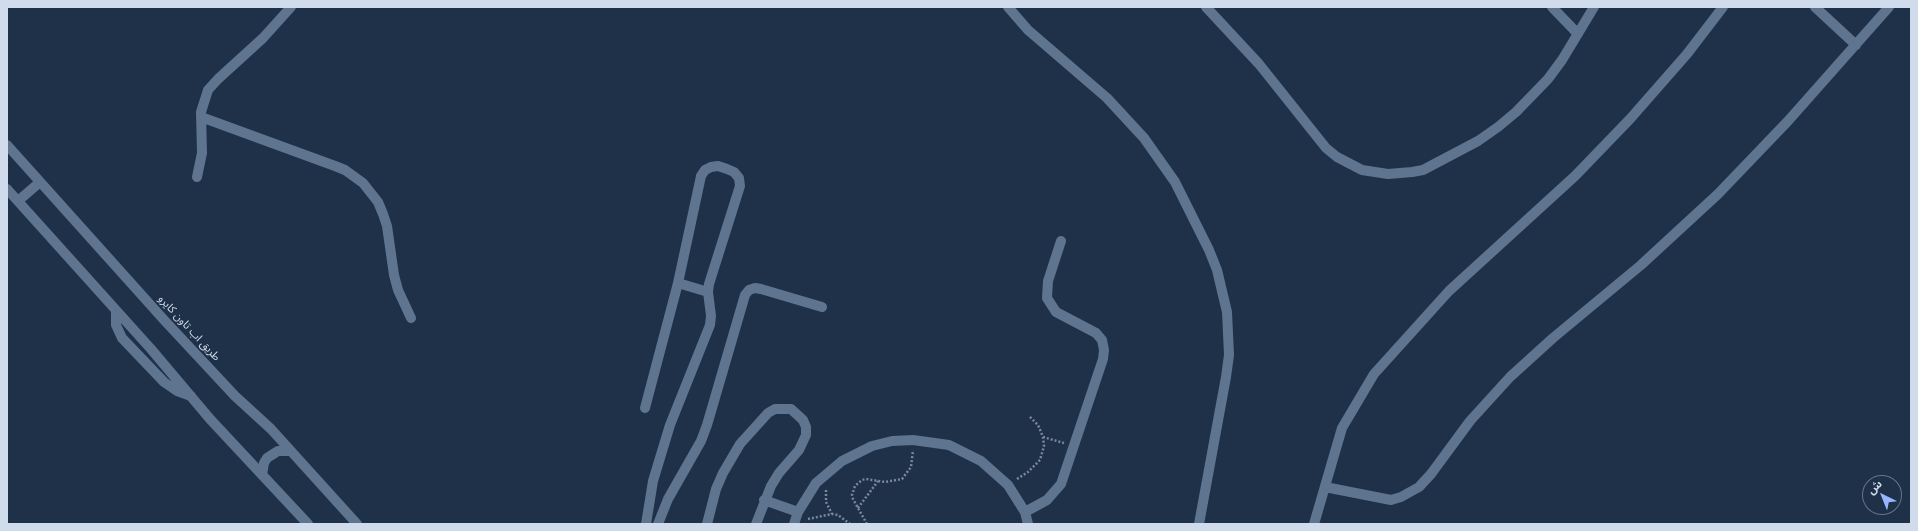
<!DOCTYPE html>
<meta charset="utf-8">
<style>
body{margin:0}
#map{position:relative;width:1918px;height:531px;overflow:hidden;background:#1e3148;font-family:"PT Sans","Noto Sans Arabic",sans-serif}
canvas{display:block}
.frame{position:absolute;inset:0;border:8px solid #d0dceb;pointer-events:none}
.north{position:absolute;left:1862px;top:475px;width:40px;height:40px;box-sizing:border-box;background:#1e3148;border:1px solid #657589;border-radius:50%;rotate:317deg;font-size:11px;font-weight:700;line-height:16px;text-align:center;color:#d0dceb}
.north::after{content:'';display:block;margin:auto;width:14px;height:18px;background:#96b6fd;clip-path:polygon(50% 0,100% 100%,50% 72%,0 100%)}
</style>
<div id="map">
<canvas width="1918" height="531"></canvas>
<div class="frame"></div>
<div class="north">ش</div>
</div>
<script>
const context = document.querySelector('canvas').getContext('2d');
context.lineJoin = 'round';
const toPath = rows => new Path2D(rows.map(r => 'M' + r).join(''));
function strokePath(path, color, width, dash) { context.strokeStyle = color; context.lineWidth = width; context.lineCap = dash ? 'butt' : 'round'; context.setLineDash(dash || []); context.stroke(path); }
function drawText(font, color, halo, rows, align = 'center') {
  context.font = font + ' "PT Sans","Noto Sans Arabic",sans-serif'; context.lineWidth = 3; context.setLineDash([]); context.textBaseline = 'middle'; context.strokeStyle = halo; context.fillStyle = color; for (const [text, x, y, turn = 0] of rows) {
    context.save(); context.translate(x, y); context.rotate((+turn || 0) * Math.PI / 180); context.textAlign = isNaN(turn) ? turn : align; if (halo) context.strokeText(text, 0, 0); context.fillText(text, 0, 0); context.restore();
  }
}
strokePath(toPath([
 [1043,437,1064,443],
 [1017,479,1028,472,1040,460,1044,446,1043,437,1038,425,1029,416],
 [826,490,826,502,832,514],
 [858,508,878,481],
 [808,519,832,514,838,515,850,524],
 [867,524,853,499,852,495,855,486,862,480,866,479,885,482,902,479,911,467,913,450]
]), '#79889b', 2.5, [2, 2]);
strokePath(toPath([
 [1008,7,1028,30,1107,98,1144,138,1175,182,1209,250,1217,270,1227,312,1229,355,1226,377,1199,524],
 [1206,7,1259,64,1326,148,1337,157,1362,170,1388,174,1412,172,1423,170,1478,141,1498,127,1516,112,1548,79,1562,60,1594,7],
 [1552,7,1578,34],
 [1815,7,1856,45],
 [201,117,335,166,345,170,363,183,378,202,383,214,387,226,394,275,398,290,411,318],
 [7,145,165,321,235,396,271,429,357,524],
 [197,177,202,153,201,112,208,90,218,79,263,38,291,7],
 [7,189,151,349,210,419,308,524],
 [18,201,40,182],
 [678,283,708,292],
 [116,311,116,325,122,338,164,382,177,391,191,396],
 [645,408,678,283,701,176,705,170,711,167,718,166,727,169,734,172,739,178,740,186,709,284,708,292,711,316,710,325,670,425,653,481,646,524],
 [262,475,264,463,267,458,278,451,291,451],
 [1325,487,1391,500,1401,497,1419,487,1431,474,1470,421,1510,377,1553,338,1641,265,1718,194,1788,121,1889,7],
 [764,500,798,512],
 [1025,512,1047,500,1061,484,1103,359,1104,350,1102,340,1096,333,1056,312,1047,298,1048,281,1061,241],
 [658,524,668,499,701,441,707,425,745,295,749,290,755,288,761,289,822,307],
 [707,524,716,489,723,473,740,444,768,413,775,409,791,409,803,420,806,427,806,435,799,450,779,473,771,486,756,524],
 [794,524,798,512,816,483,842,461,872,446,892,441,913,440,949,445,981,461,1008,485,1025,512,1028,524],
 [1314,524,1342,428,1374,374,1449,291,1575,176,1630,119,1687,54,1723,7]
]), '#5f748f', 10);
drawText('11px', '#d0dceb', '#1e3148', [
 ["طريق اب تاون كايرو",189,328,47]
]);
</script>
